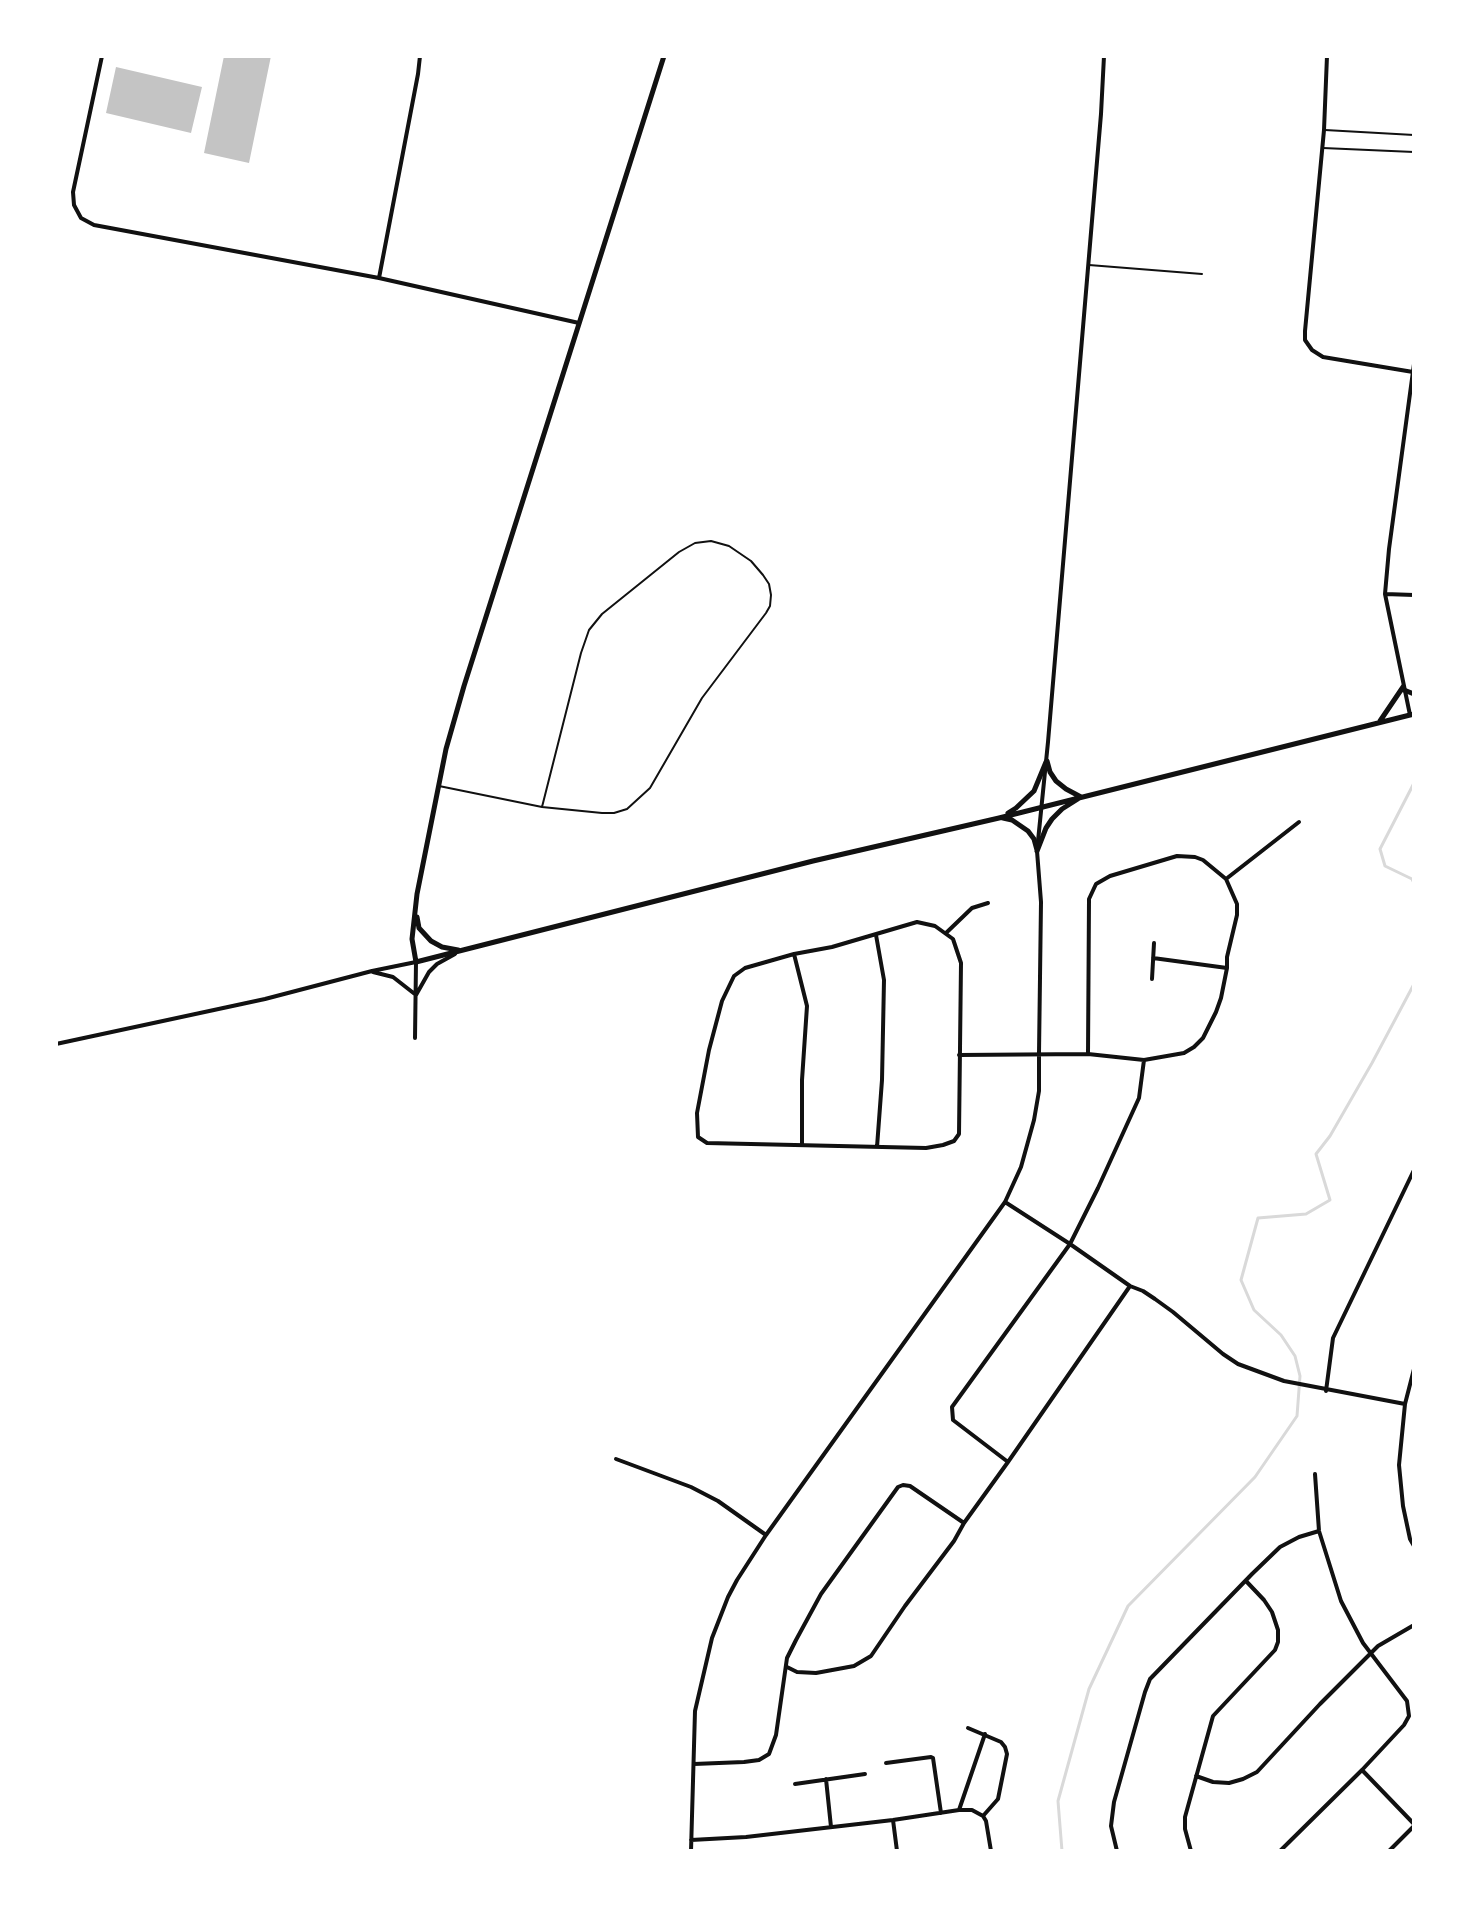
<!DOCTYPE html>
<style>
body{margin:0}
#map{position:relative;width:1470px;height:1907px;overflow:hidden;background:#fff;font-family:Helvetica,sans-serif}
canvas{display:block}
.frame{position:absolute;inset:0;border:58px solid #fff;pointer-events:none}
</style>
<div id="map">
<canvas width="1470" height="1907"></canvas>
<div class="frame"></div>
</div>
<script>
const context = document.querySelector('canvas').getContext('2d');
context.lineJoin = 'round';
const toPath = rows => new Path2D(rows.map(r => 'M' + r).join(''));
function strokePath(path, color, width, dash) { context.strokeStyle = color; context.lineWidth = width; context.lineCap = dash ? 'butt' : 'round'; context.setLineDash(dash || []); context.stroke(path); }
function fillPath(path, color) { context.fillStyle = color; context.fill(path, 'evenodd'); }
strokePath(toPath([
 [1414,783,1380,849,1385,866,1412,879,1414,883],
 [1062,1851,1058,1801,1089,1689,1128,1606,1255,1477,1297,1416,1300,1376,1295,1356,1281,1335,1254,1310,1241,1280,1258,1218,1306,1214,1330,1200,1316,1154,1330,1136,1372,1063,1414,984]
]), '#d9d9d9', 3);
fillPath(toPath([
 [224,56,271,56,249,163,204,153],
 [116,67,202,87,191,133,106,113]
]), '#c4c4c4');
strokePath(toPath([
 [1325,130,1414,135],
 [1323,148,1414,152],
 [1089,265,1202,274],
 [439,786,542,807,602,813,614,813,627,809,650,788,702,698,766,613,770,606,771,595,769,584,763,575,751,561,729,546,711,541,695,543,679,552,602,614,589,630,581,653,542,807]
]), '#111', 2);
strokePath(toPath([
 [102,56,73,192,74,205,81,218,94,225,379,278,579,323],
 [1327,56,1324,130,1305,331,1305,340,1312,350,1323,357,1413,372],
 [379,278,418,74,420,56],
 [1385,594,1414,595],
 [1410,715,1385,594,1389,549,1414,364],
 [1226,879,1299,822],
 [917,922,935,926,953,939,961,963,959,1134,954,1141,943,1145,926,1148,707,1143,698,1137,697,1113,709,1050,722,1001,734,976,745,968,794,954,832,947,917,922],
 [946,933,972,908,988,903],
 [876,935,884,980,882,1080,877,1147],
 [794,954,807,1006,802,1080,802,1145],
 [1153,958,1227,968],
 [373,972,393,977,416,995,429,972,437,964,455,954],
 [1152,979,1154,943],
 [56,1044,265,999,372,971,416,962,415,1038],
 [959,1055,1088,1054,1144,1060,1184,1053,1194,1047,1203,1038,1216,1012,1221,998,1227,968,1227,957,1237,915,1237,904,1226,879,1203,860,1195,857,1177,856,1110,876,1096,884,1089,899,1088,1054],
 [1005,1202,1070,1244,1130,1286,1143,1291,1155,1299,1173,1312,1223,1354,1238,1364,1284,1381,1405,1404],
 [1414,1369,1405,1404,1399,1465,1403,1506,1410,1539,1414,1546],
 [1326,1391,1333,1338,1414,1170],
 [616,1459,691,1487,718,1501,766,1535],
 [1008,1462,953,1420,952,1407,1070,1244,1098,1188,1139,1098,1144,1060],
 [787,1667,797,1672,816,1673,854,1666,871,1656,905,1606,954,1541,964,1523,1008,1462,1130,1286],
 [968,1728,1001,1742,1005,1747,1007,1754,998,1799,983,1816],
 [886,1763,931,1757,933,1758,941,1813],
 [694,1764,744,1762,759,1760,769,1754,776,1735,787,1658,796,1640,821,1594,898,1487,903,1485,910,1486,964,1523],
 [1362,1770,1414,1824],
 [1196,1776,1213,1782,1229,1783,1243,1779,1257,1772,1320,1704,1378,1646,1414,1625],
 [826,1779,831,1827],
 [795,1784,865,1774],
 [959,1810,985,1734],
 [893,1820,897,1851],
 [691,1840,746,1837,893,1820,959,1810,972,1810,983,1816,986,1821,991,1851],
 [691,1851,695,1711,712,1638,728,1597,737,1580,766,1535,1005,1202,1021,1167,1034,1120,1039,1091,1039,1053,1041,902,1037,851,1048,742,1101,114,1104,56],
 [1117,1851,1111,1826,1114,1802,1145,1692,1150,1679,1252,1574,1280,1547,1299,1537,1319,1531],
 [1191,1851,1185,1829,1185,1817,1213,1716,1275,1650,1278,1642,1278,1630,1272,1612,1264,1600,1246,1581],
 [1280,1851,1362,1770,1404,1725,1409,1716,1407,1701,1363,1643,1341,1601,1319,1531,1315,1474],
 [1389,1851,1414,1826]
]), '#111', 4);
strokePath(toPath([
 [664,56,464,686,446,749,417,894,412,939,416,962,813,861,999,818,1414,714],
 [1404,690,1414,694],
 [1380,721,1403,687],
 [1008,813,1016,808,1034,791,1046,762],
 [1003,818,1012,820,1028,831,1034,839,1037,850],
 [1037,851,1046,828,1052,819,1062,809,1081,797,1066,789,1056,781,1050,772,1047,761],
 [417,917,419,928,431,941,442,947,458,950]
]), '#111', 5);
</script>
